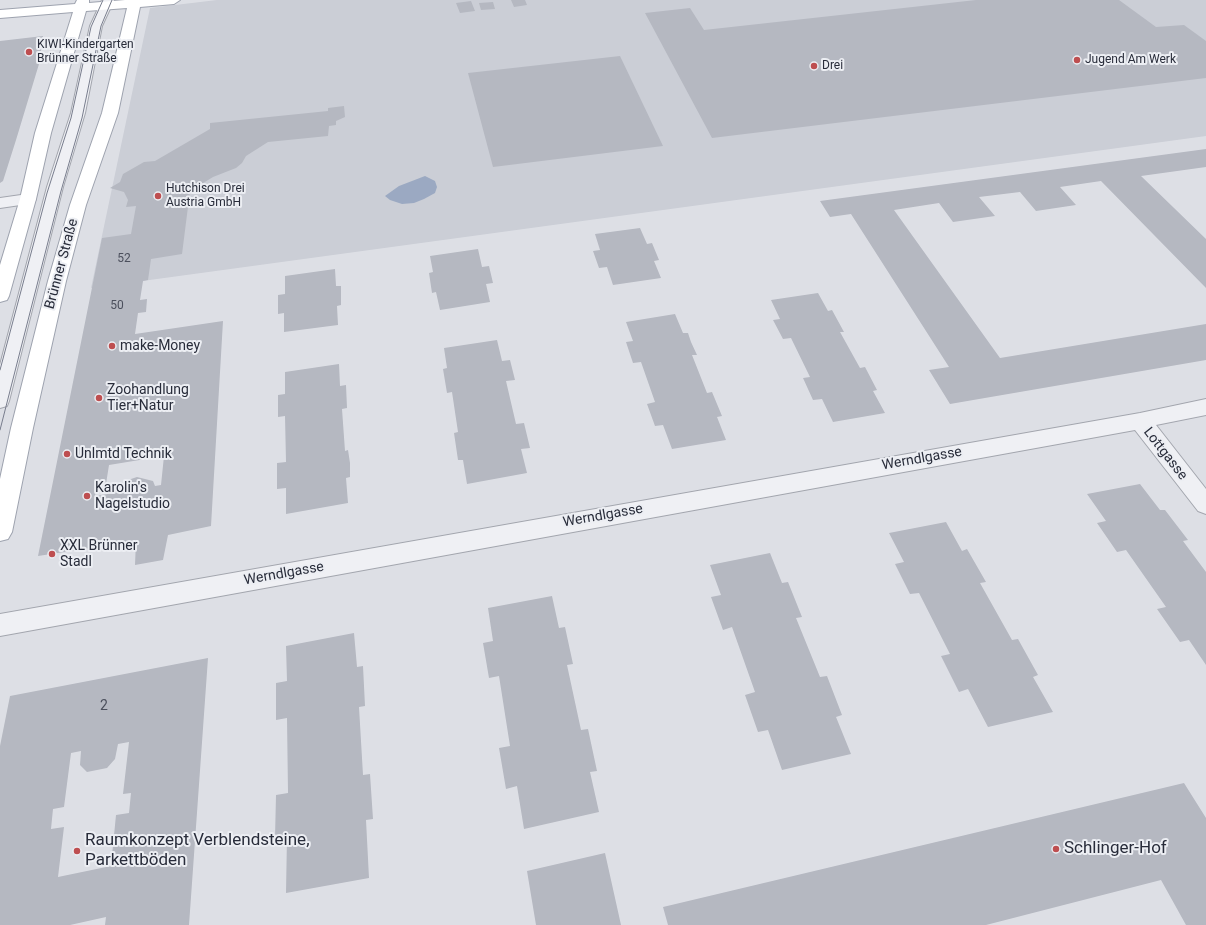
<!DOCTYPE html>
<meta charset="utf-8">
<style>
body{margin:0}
canvas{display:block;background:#dddfe5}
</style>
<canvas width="1206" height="925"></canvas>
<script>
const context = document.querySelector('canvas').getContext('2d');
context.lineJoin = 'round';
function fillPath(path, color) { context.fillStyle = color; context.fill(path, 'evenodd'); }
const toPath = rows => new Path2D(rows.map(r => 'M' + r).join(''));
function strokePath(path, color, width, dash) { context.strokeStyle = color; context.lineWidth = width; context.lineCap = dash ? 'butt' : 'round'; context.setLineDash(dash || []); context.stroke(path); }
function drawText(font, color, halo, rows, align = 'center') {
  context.font = font + ' Roboto,sans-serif'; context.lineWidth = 4; context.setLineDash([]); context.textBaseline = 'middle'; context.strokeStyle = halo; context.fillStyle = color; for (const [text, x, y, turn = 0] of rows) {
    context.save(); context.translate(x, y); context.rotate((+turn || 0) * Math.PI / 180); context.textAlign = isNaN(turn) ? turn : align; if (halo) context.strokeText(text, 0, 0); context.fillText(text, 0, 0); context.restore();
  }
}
fillPath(toPath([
 [217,0,1206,0,1206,136,91,288,150,8]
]), '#cbced6');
fillPath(toPath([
 [425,176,435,181,437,187,435,193,424,199,414,203,402,204,390,200,385,196,399,186]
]), '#9ba9c2');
fillPath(toPath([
 [511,0,525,0,527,5,514,7],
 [976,0,1119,0,1156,27,1184,25,1206,41,1206,78,712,138,645,13,690,8,704,30],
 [471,1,475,11,460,13,456,3],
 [493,2,495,9,481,10,479,3],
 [43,36,39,64,16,140,3,181,0,183,0,41],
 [620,56,663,146,493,167,468,73],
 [344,106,345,117,336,121,336,125,329,126,328,136,268,142,246,156,242,163,236,168,213,177,190,191,182,254,151,259,148,280,143,281,140,300,147,299,146,312,138,313,135,334,223,321,211,526,168,535,163,560,135,565,136,541,38,556,102,238,131,234,136,206,126,207,128,200,124,192,110,188,120,182,123,174,144,162,155,161,210,129,210,123,328,111,328,108],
 [164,456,161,485,155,486,153,481,137,477,125,481,117,487,114,493,95,496,97,486,106,484,109,465],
 [1206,149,1206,167,1141,176,1206,239,1206,288,1101,181,1060,187,1076,205,1036,211,1020,192,979,197,995,216,953,222,939,203,894,210,1000,358,1206,324,1206,360,950,404,929,370,949,367,851,214,830,217,820,201],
 [640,228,647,244,652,243,659,260,654,261,661,278,613,285,607,267,599,268,593,251,600,250,595,234],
 [478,249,482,267,489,266,493,283,486,284,490,302,440,310,436,292,432,293,429,273,433,272,430,256],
 [335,269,336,286,341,286,341,305,337,306,338,325,284,332,284,313,278,314,278,295,285,294,285,276],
 [818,293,828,311,832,310,844,332,840,332,860,368,865,367,877,390,873,391,885,413,833,422,822,399,813,400,803,378,810,377,791,338,783,339,773,320,780,319,771,300],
 [675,314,683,333,688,333,691,342,697,355,692,355,707,393,712,392,722,416,717,417,726,440,672,449,663,425,655,426,647,404,655,402,641,362,633,363,626,342,633,341,626,322],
 [497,340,502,361,510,360,515,380,506,381,516,424,524,423,530,448,521,449,527,473,467,484,463,460,458,460,454,433,458,432,452,392,447,393,443,369,447,368,444,348],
 [339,364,340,386,346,385,347,408,342,409,345,451,348,450,350,463,350,477,346,478,348,503,286,514,286,488,277,489,277,463,286,462,285,416,278,417,278,395,285,394,285,372],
 [1140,484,1160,510,1165,510,1188,540,1183,541,1206,572,1206,665,1189,640,1180,642,1157,609,1166,607,1126,550,1117,552,1097,523,1106,521,1087,494],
 [946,522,962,551,967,549,986,582,980,583,1012,640,1018,639,1038,675,1033,677,1053,712,988,727,968,689,959,692,941,656,950,654,919,593,910,594,895,564,904,562,889,533],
 [770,553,782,583,788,582,802,617,796,618,820,677,827,676,842,715,836,717,851,754,782,770,768,730,758,732,745,695,755,692,732,627,723,630,711,597,721,595,710,565],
 [552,596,559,628,565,627,573,664,567,665,581,730,588,729,597,771,590,772,599,812,524,829,517,786,506,789,499,748,510,746,499,676,489,678,483,643,493,641,488,608],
 [354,633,357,667,363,666,365,706,359,707,363,775,370,774,373,819,366,820,369,878,286,893,287,836,275,838,276,795,288,793,287,718,276,720,276,683,287,681,286,646],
 [208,658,189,925,105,925,106,917,70,925,0,925,0,746,10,696],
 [129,742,123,794,131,793,129,813,116,815,111,866,58,877,64,827,51,829,53,809,64,807,71,753,81,751,80,765,87,772,107,768,115,759,118,744],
 [1184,783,1206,818,1206,925,1186,925,1161,880,986,925,668,925,663,907],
 [605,853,621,925,536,925,527,871]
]), '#b5b8c1');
const service = toPath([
 [102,0,114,0,102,26,85,113,63,187,9,401,7,406,0,408,0,365,47,187,71,113,90,26,102,0]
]);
const minor = toPath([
 [28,194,34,195,36,199,34,203,0,208,0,198,28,194],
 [1206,399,1206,415,1156,425,1206,489,1206,514,1198,511,1135,430,0,636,0,614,1140,413,1206,399]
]);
const primary = toPath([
 [77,0,89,0,89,3,125,0,180,0,174,4,140,7,118,113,86,205,66,281,33,428,12,532,8,539,0,541,0,479,11,428,48,281,70,205,102,113,127,8,86,11,51,133,36,199,9,296,7,300,0,302,0,265,20,199,35,133,73,12,0,18,0,10,75,4,77,0]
]);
strokePath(service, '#a3a6ae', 2);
strokePath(minor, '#a3a6ae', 2);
strokePath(primary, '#9ea3af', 2);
fillPath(service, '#eff0f4');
fillPath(minor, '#eff0f4');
fillPath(primary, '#fff');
strokePath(toPath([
 [0,370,47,193,71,118,91,27,103,0],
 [0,430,61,191,82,118,101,26,112,0]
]), '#787d8d', 1);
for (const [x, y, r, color] of [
 [29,52,4,"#be4e50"],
 [1077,60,4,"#be4e50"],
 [814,66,4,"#be4e50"],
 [158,196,4,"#be4e50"],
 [112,346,4,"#be4e50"],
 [99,398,4,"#be4e50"],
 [67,454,4,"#be4e50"],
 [87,496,4,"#be4e50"],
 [52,554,4,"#be4e50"],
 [1056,849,4,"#be4e50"],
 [77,851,4,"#be4e50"]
]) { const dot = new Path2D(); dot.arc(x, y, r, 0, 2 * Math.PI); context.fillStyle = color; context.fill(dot); strokePath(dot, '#eceef3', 1.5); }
drawText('12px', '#282c3a', '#eceef3', [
 ["KIWI-Kindergarten",37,45],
 ["Brünner Straße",37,59],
 ["Jugend Am Werk",1085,60],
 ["Drei",822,66],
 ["Hutchison Drei",166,189],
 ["Austria GmbH",166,203]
], 'left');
drawText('12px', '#4b4f5c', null, [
 ["52",124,259],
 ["50",117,306]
]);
drawText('14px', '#282c3a', '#eceef3', [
 ["Brünner Straße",62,264,-75],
 ["Lottgasse",1165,454,52],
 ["Werndlgasse",922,459,-10],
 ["Werndlgasse",603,516,-10],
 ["Werndlgasse",284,574,-10]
]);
drawText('14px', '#282c3a', '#eceef3', [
 ["make-Money",120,346],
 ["Zoohandlung",107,390],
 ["Tier+Natur",107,406],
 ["Unlmtd Technik",75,454],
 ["Karolin's",95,488],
 ["Nagelstudio",95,504],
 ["XXL Brünner",60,546],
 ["Stadl",60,562]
], 'left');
drawText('14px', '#4b4f5c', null, [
 ["2",104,706]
]);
drawText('17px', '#282c3a', '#eceef3', [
 ["Raumkonzept Verblendsteine,",85,841],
 ["Parkettböden",85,861],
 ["Schlinger-Hof",1064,849]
], 'left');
</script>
